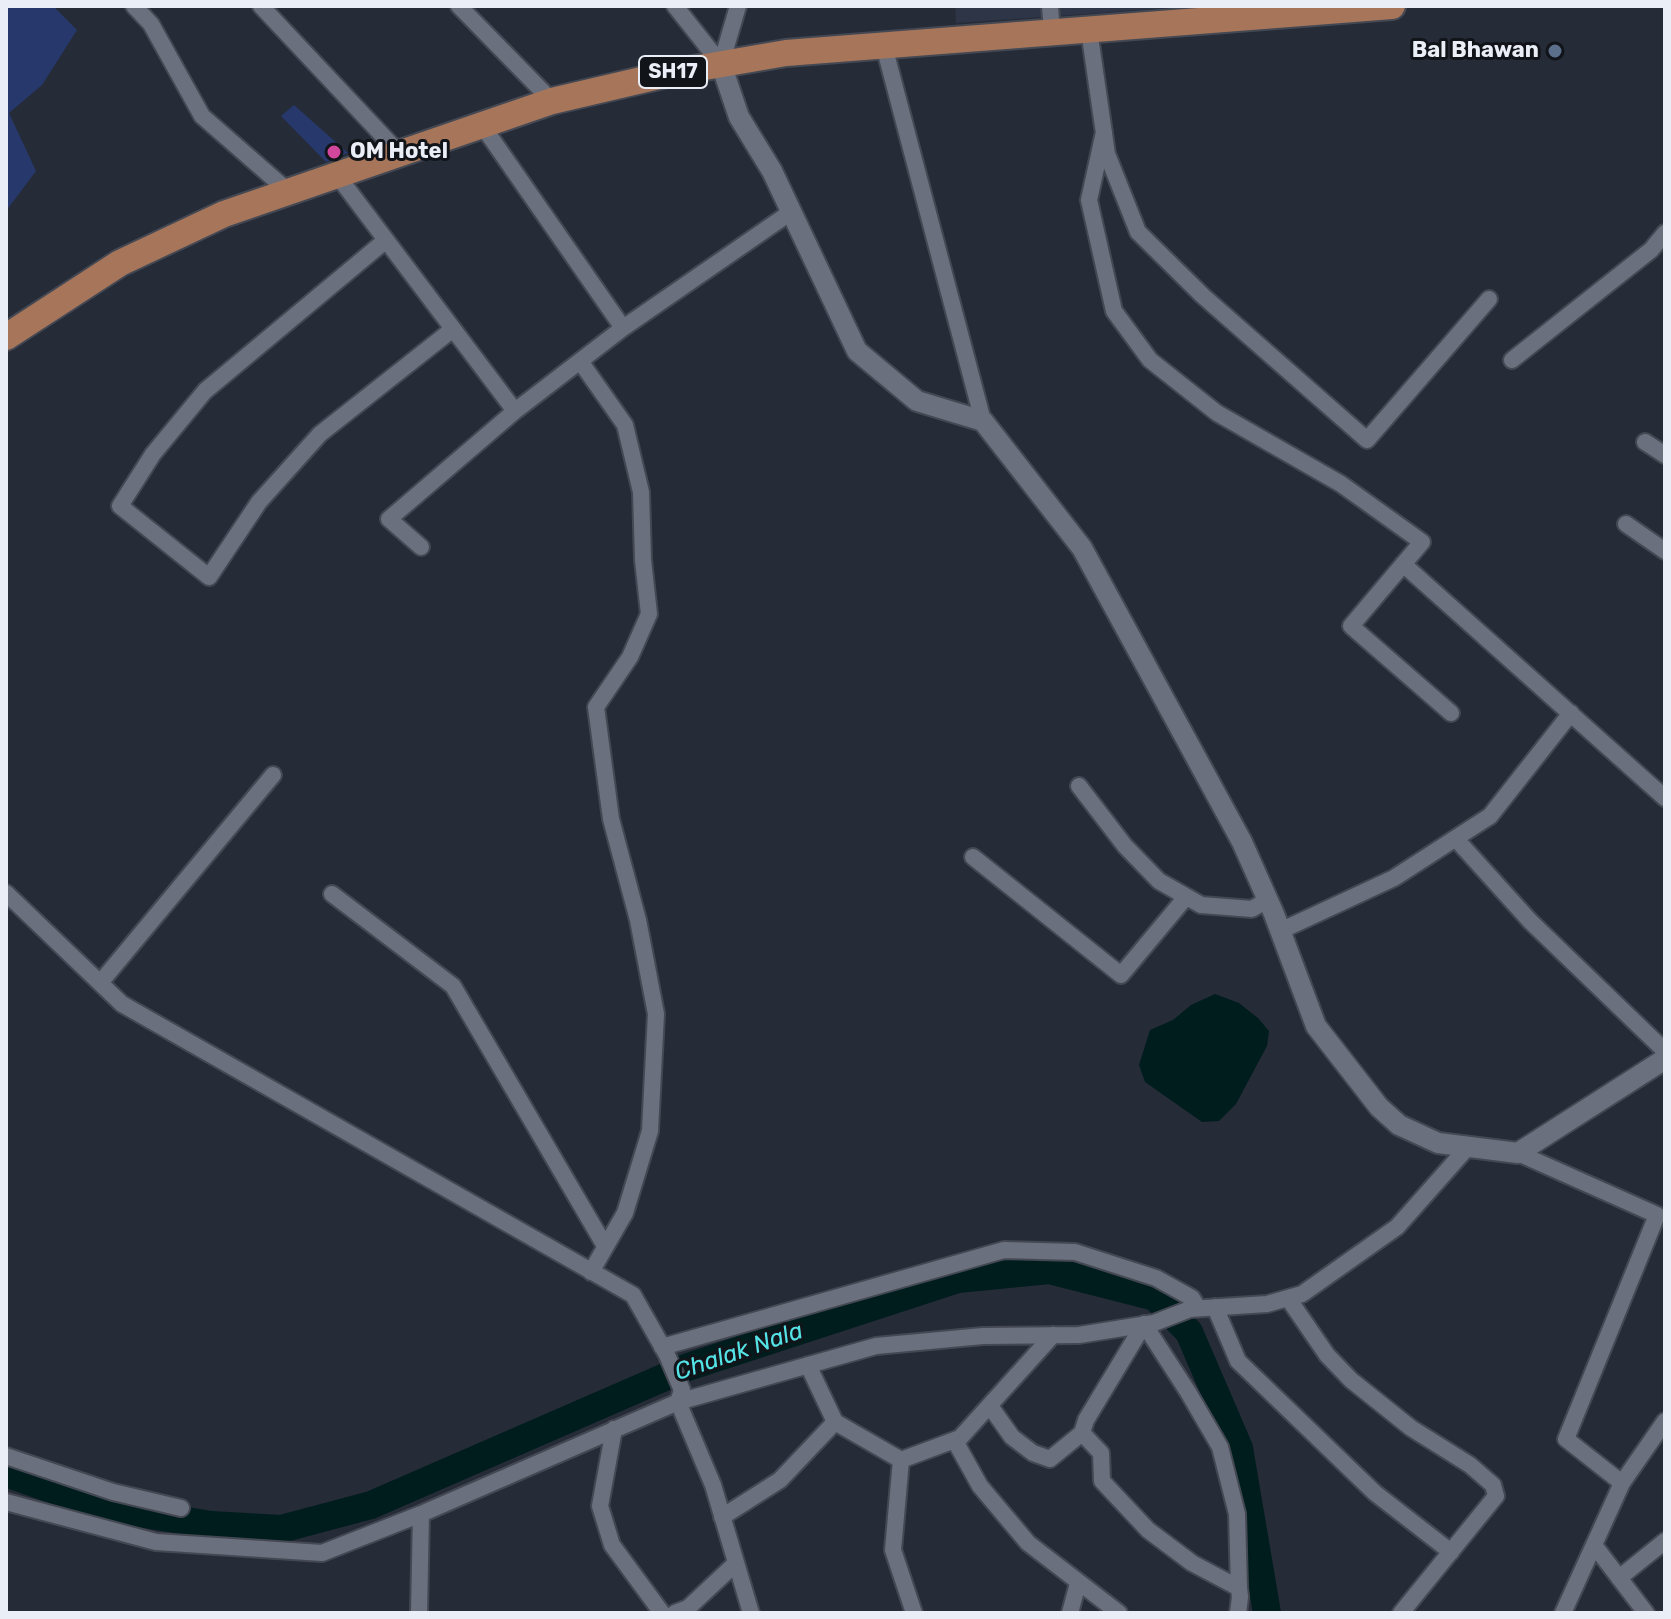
<!DOCTYPE html>
<style>
body{margin:0}
#map{position:relative;width:1671px;height:1619px;overflow:hidden;background:#262b38;font-family:Rubik,sans-serif}
canvas{display:block}
.frame{position:absolute;inset:0;border:8px solid #eaeef6;pointer-events:none}
</style>
<div id="map">
<canvas width="1671" height="1619"></canvas>
<div class="frame"></div>
</div>
<script>
const context = document.querySelector('canvas').getContext('2d');
context.lineJoin = 'round';
function fillPath(path, color) { context.fillStyle = color; context.fill(path, 'evenodd'); }
const toPath = rows => new Path2D(rows.map(r => 'M' + r).join(''));
function strokePath(path, color, width, dash) { context.strokeStyle = color; context.lineWidth = width; context.lineCap = dash ? 'butt' : 'round'; context.setLineDash(dash || []); context.stroke(path); }
function drawText(font, color, halo, rows, align = 'center') {
  context.font = font + ' Rubik,sans-serif'; context.lineWidth = 6; context.setLineDash([]); context.textBaseline = 'middle'; context.strokeStyle = halo; context.fillStyle = color; for (const [text, x, y, turn = 0] of rows) {
    context.save(); context.translate(x, y); context.rotate((+turn || 0) * Math.PI / 180); context.textAlign = isNaN(turn) ? turn : align; if (halo) context.strokeText(text, 0, 0); context.fillText(text, 0, 0); context.restore();
  }
}
fillPath(toPath([
 [955,6,1200,6,956,23]
]), '#2e3547');
fillPath(toPath([
 [1215,994,1239,1003,1258,1018,1269,1031,1267,1046,1236,1104,1219,1121,1202,1122,1145,1082,1139,1065,1150,1030,1173,1020,1191,1005]
]), '#001d1d');
strokePath(toPath([
 [6,1473,102,1507,211,1525,281,1529,371,1505,688,1367,958,1279,1049,1270,1155,1297,1189,1332,1239,1448,1267,1613]
]), '#001d1d', 28);
fillPath(toPath([
 [6,6,53,6,77,30,42,85,9,113,36,171,6,211],
 [294,105,348,153,326,162,281,116]
]), '#27396c');
const minor = toPath([
 [134,6,151,24,202,116,289,192],
 [261,6,400,154],
 [459,6,552,101],
 [675,6,721,64],
 [1050,6,1052,32],
 [1089,30,1107,154,1138,232,1203,296,1367,440,1489,299],
 [884,46,983,421],
 [721,64,738,6],
 [482,125,623,328],
 [1104,132,1089,200,1114,311,1150,360,1217,413,1341,484,1422,542,1351,626,1451,713],
 [337,175,515,411],
 [386,240,205,391,153,454,120,506,209,577,259,502,320,434,453,329],
 [1512,360,1651,250,1665,233],
 [580,361,625,425,641,492,643,560,649,614,630,657,596,707,611,819,638,920,656,1014,650,1131,625,1213,591,1272],
 [1645,442,1665,455],
 [1626,524,1665,551],
 [421,547,389,519,515,411,623,328,791,212],
 [1403,564,1665,798],
 [1079,786,1125,846,1159,881,1201,905,1252,909,1267,900],
 [1456,839,1530,921,1665,1051],
 [973,857,1121,975,1186,897],
 [6,893,122,1004,633,1295,667,1355,682,1390,678,1402,713,1485,751,1613],
 [332,894,453,986,605,1246],
 [1280,931,1394,878,1490,816,1571,713],
 [100,983,273,775],
 [1518,1153,1657,1215,1566,1439,1622,1483,1563,1613],
 [1288,1298,1327,1355,1351,1380,1411,1428,1470,1465,1493,1485,1496,1496,1401,1613],
 [1215,1307,1238,1361,1375,1493,1451,1552],
 [662,1347,1004,1250,1075,1252,1156,1278,1192,1298,1198,1308],
 [808,1365,835,1422,901,1460,960,1438,1053,1335],
 [990,1406,1012,1437,1033,1453,1050,1459,1082,1433],
 [614,1429,600,1506,612,1545,662,1613],
 [955,1441,980,1486,1028,1543,1119,1613],
 [6,1456,113,1492,181,1508],
 [901,1460,893,1550,914,1613],
 [1622,1483,1665,1421],
 [6,1502,156,1542,322,1553,421,1514,678,1402,876,1346,983,1336,1079,1335,1154,1323,1190,1309,1267,1304,1302,1294,1397,1227,1467,1148],
 [722,1517,780,1480,835,1422],
 [1594,1545,1646,1613],
 [1619,1578,1665,1541],
 [419,1613,421,1514],
 [675,1613,688,1608,736,1563],
 [1070,1613,1078,1583],
 [1238,1613,1240,1597,1239,1588,1237,1514,1220,1447,1188,1392,1144,1324,1086,1420,1082,1433,1101,1453,1102,1481,1148,1530,1192,1563,1239,1588]
]);
const tertiary = toPath([
 [721,64,739,117,772,171,857,351,917,401,983,421,1082,548,1242,842,1274,914,1316,1026,1379,1107,1399,1125,1438,1143,1518,1153,1665,1059]
]);
const primary = toPath([
 [6,337,120,263,224,214,552,101,676,72,786,53,1392,6]
]);
strokePath(minor, '#444853', 20);
strokePath(tertiary, '#444853', 24);
strokePath(primary, '#444853', 30);
strokePath(minor, '#6a707e', 16);
strokePath(tertiary, '#6a707e', 20);
strokePath(primary, '#a7765a', 26);
for (const [x, y, r, color] of [
 [1555,51,8,"#5c6f8a"],
 [334,152,8,"#d1479c"]
]) { const dot = new Path2D(); dot.arc(x, y, r, 0, 2 * Math.PI); context.fillStyle = color; context.fill(dot); strokePath(dot, '#111419', 3); }
for (const [x, y, w] of [
 [673,72,68]
]) { const box = new Path2D(); box.roundRect(x - w / 2, y - 16, w, 32, 6); context.fillStyle = '#111419'; context.fill(box); strokePath(box, '#eaeef6', 2); }
drawText('bold 20px', '#eaeef6', null, [
 ["SH17",673,72]
]);
drawText('bold 22px', '#eaeef6', '#111419', [
 ["Bal Bhawan",1539,51],
 ["OM Hotel",350,152,"left"]
], 'right');
drawText('italic 24px', '#54e3e6', '#111419', [
 ["Chalak Nala",739,1352,-19]
]);
</script>
